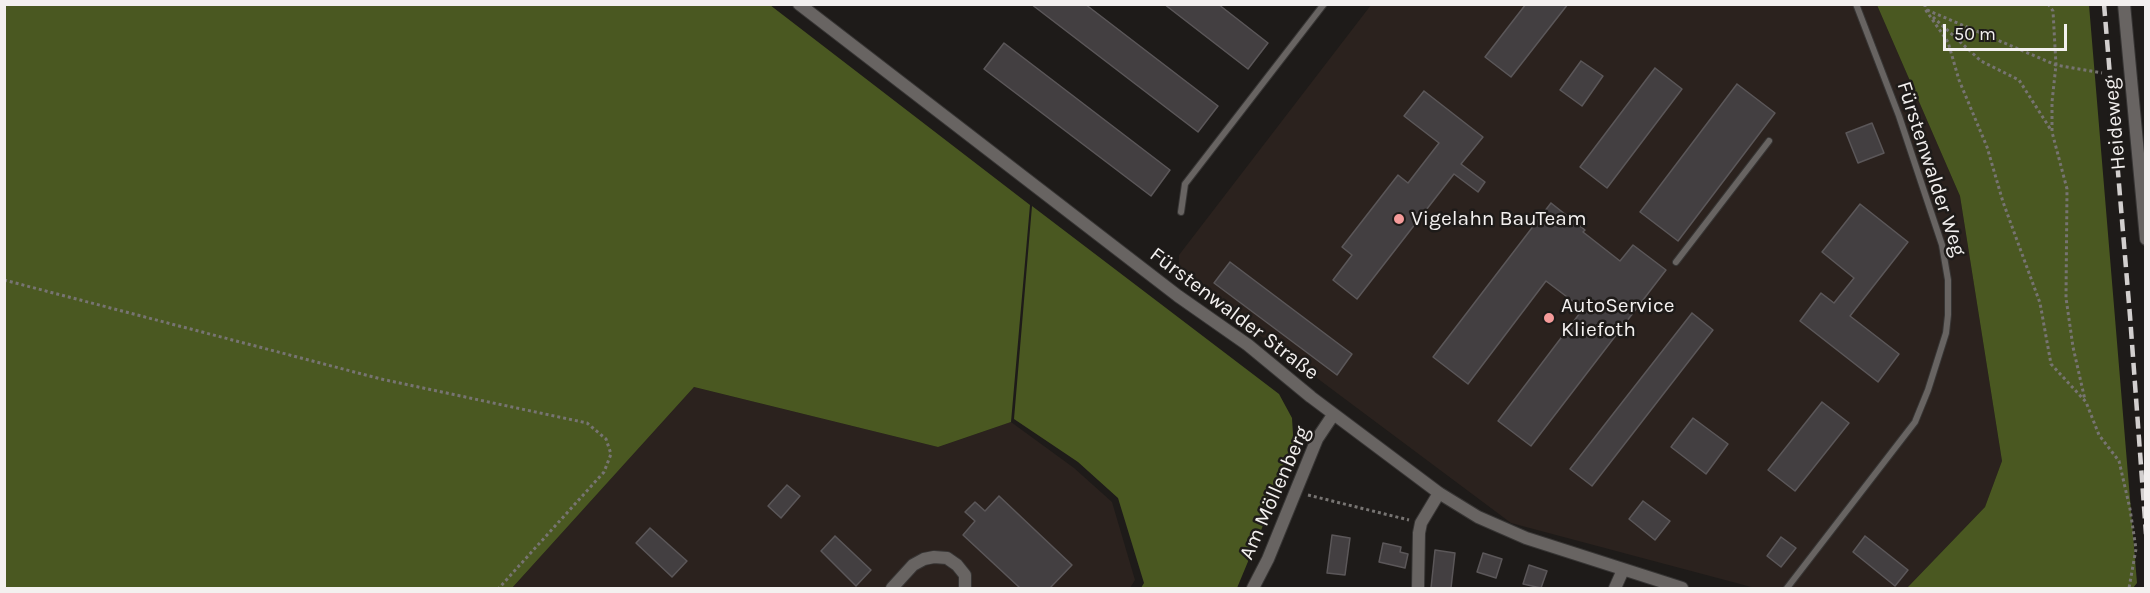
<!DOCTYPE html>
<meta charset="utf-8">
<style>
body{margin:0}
#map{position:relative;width:2150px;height:593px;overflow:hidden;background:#1e1b19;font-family:Karla,sans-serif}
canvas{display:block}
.frame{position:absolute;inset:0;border:6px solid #f3f0ef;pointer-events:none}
.scale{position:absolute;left:1943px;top:24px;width:124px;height:27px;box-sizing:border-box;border:3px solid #f3f0ef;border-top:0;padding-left:8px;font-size:18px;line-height:21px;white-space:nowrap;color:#f3f0ef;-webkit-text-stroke:4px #1e1b19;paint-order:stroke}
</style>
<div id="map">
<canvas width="2150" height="593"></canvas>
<div class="frame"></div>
<div class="scale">50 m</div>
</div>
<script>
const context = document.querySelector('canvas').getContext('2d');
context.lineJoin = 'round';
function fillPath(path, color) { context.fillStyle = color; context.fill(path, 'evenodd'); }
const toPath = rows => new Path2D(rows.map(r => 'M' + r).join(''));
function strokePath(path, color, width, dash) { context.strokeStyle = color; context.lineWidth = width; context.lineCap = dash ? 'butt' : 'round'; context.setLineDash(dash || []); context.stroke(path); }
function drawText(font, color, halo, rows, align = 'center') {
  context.font = font + ' Karla,sans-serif'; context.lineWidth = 5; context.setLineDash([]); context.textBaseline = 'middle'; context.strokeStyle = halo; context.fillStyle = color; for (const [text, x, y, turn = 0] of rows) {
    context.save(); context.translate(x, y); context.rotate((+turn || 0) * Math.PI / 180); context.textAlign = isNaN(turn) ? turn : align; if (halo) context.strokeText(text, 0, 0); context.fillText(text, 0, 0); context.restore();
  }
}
fillPath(toPath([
 [1371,5,1877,5,1960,196,2002,461,1985,507,1907,588,1755,588,1511,523,1179,275,1179,255],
 [694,387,938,447,1011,422,1074,468,1112,502,1135,580,1130,588,512,588]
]), '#2b221e');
fillPath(toPath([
 [4,5,770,5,1030,205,1011,422,938,447,694,387,512,588,5,588],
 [1877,5,2089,5,2137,583,2133,588,1907,588,1985,507,2002,461,1960,196],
 [1032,206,1279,394,1292,418,1294,451,1237,588,1141,588,1144,583,1118,498,1078,462,1014,419]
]), '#4a5821');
const building = toPath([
 [1031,4,1085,4,1218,106,1198,132,1031,4],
 [1164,4,1218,4,1268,43,1248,69,1164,4],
 [1526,4,1568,4,1511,77,1485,57,1526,4],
 [1004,43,1170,170,1151,196,984,69,1004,43],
 [1581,61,1603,76,1582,106,1560,90,1581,61],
 [1655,68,1682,89,1607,188,1580,167,1655,68],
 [1737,84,1775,113,1678,241,1640,212,1737,84],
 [1424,91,1483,137,1461,164,1485,182,1478,192,1454,174,1357,299,1333,280,1352,255,1342,247,1398,175,1408,183,1439,143,1404,116,1424,91],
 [1872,123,1884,153,1858,163,1846,133,1872,123],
 [1551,203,1585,230,1583,232,1620,261,1633,245,1666,270,1531,446,1498,421,1583,309,1546,281,1468,384,1433,357,1551,203],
 [1860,204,1908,242,1850,316,1899,354,1878,382,1800,321,1821,293,1834,303,1854,278,1822,252,1860,204],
 [1230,262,1352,354,1337,375,1214,283,1230,262],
 [1692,313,1713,330,1592,486,1570,469,1692,313],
 [1822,402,1849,423,1795,491,1768,470,1822,402],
 [1693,418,1728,444,1706,474,1671,447,1693,418],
 [787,485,800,496,781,518,768,506,787,485],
 [999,496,1072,565,1050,588,1020,588,963,535,975,521,965,512,975,502,985,511,999,496],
 [1643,501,1670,521,1655,540,1629,519,1643,501],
 [650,528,687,561,672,577,636,543,650,528],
 [1332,535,1350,538,1345,575,1327,573,1332,535],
 [835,536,871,570,856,586,821,551,835,536],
 [1865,536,1908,570,1895,586,1853,552,1865,536],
 [1781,537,1796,548,1781,567,1767,556,1781,537],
 [1383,543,1401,547,1400,552,1408,554,1405,568,1379,562,1383,543],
 [1435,550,1455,553,1451,588,1431,588,1435,550],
 [1483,553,1502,559,1496,578,1477,572,1483,553],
 [1529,565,1547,571,1541,588,1523,584,1529,565]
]);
fillPath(building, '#433f41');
strokePath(building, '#5b5759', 1.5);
const service = toPath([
 [1181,212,1185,184,1324,4],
 [1676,262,1769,141],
 [1787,588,1915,422,1928,390,1946,333,1948,315,1948,280,1942,245,1899,116,1856,4]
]);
const minor = toPath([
 [799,4,1178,296,1248,345,1311,397,1439,493,1478,517,1526,538,1682,588],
 [2124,4,2146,239],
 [892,588,913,565,924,559,934,557,947,558,957,565,965,575,965,588],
 [1253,588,1268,559,1317,439,1333,415],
 [1418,588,1419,533,1421,523,1439,493],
 [1615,588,1623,570]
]);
strokePath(service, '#373534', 8);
strokePath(minor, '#373534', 14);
strokePath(toPath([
 [1925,4,1925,9,1948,42,1959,80,1987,147,2003,202,2040,303,2051,364,2086,402,2099,435,2119,461,2130,509,2136,549,2129,588],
 [2048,4,2053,11,2056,65,2052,102,2052,132,2067,189,2066,298,2073,347,2085,400],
 [1927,10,2056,65,2102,73],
 [1933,17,1981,61,2019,80,2051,130],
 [4,280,381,379,587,423,606,439,611,454,604,472,499,588],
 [1308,495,1409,520]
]), '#777472', 3, [3, 3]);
strokePath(service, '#686462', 6);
strokePath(minor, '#686462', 12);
strokePath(toPath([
 [2104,4,2130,316,2146,534]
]), '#d2cfce', 4.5, [12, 6]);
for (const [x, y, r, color] of [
 [1399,219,6,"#f59b9a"],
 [1549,318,6,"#f59b9a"]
]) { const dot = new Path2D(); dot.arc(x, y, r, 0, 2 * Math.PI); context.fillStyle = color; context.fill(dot); strokePath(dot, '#1e1b19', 2); }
drawText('21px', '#f3f0ef', '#1e1b19', [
 ["Heideweg",2115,124,-95],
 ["Fürstenwalder Weg",1931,169,72],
 ["Fürstenwalder Straße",1234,314,37],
 ["Am Möllenberg",1275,493,-66]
]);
drawText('21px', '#f3f0ef', '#1e1b19', [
 ["Vigelahn BauTeam",1411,219],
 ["AutoService",1561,306],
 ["Kliefoth",1561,330]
], 'left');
</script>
